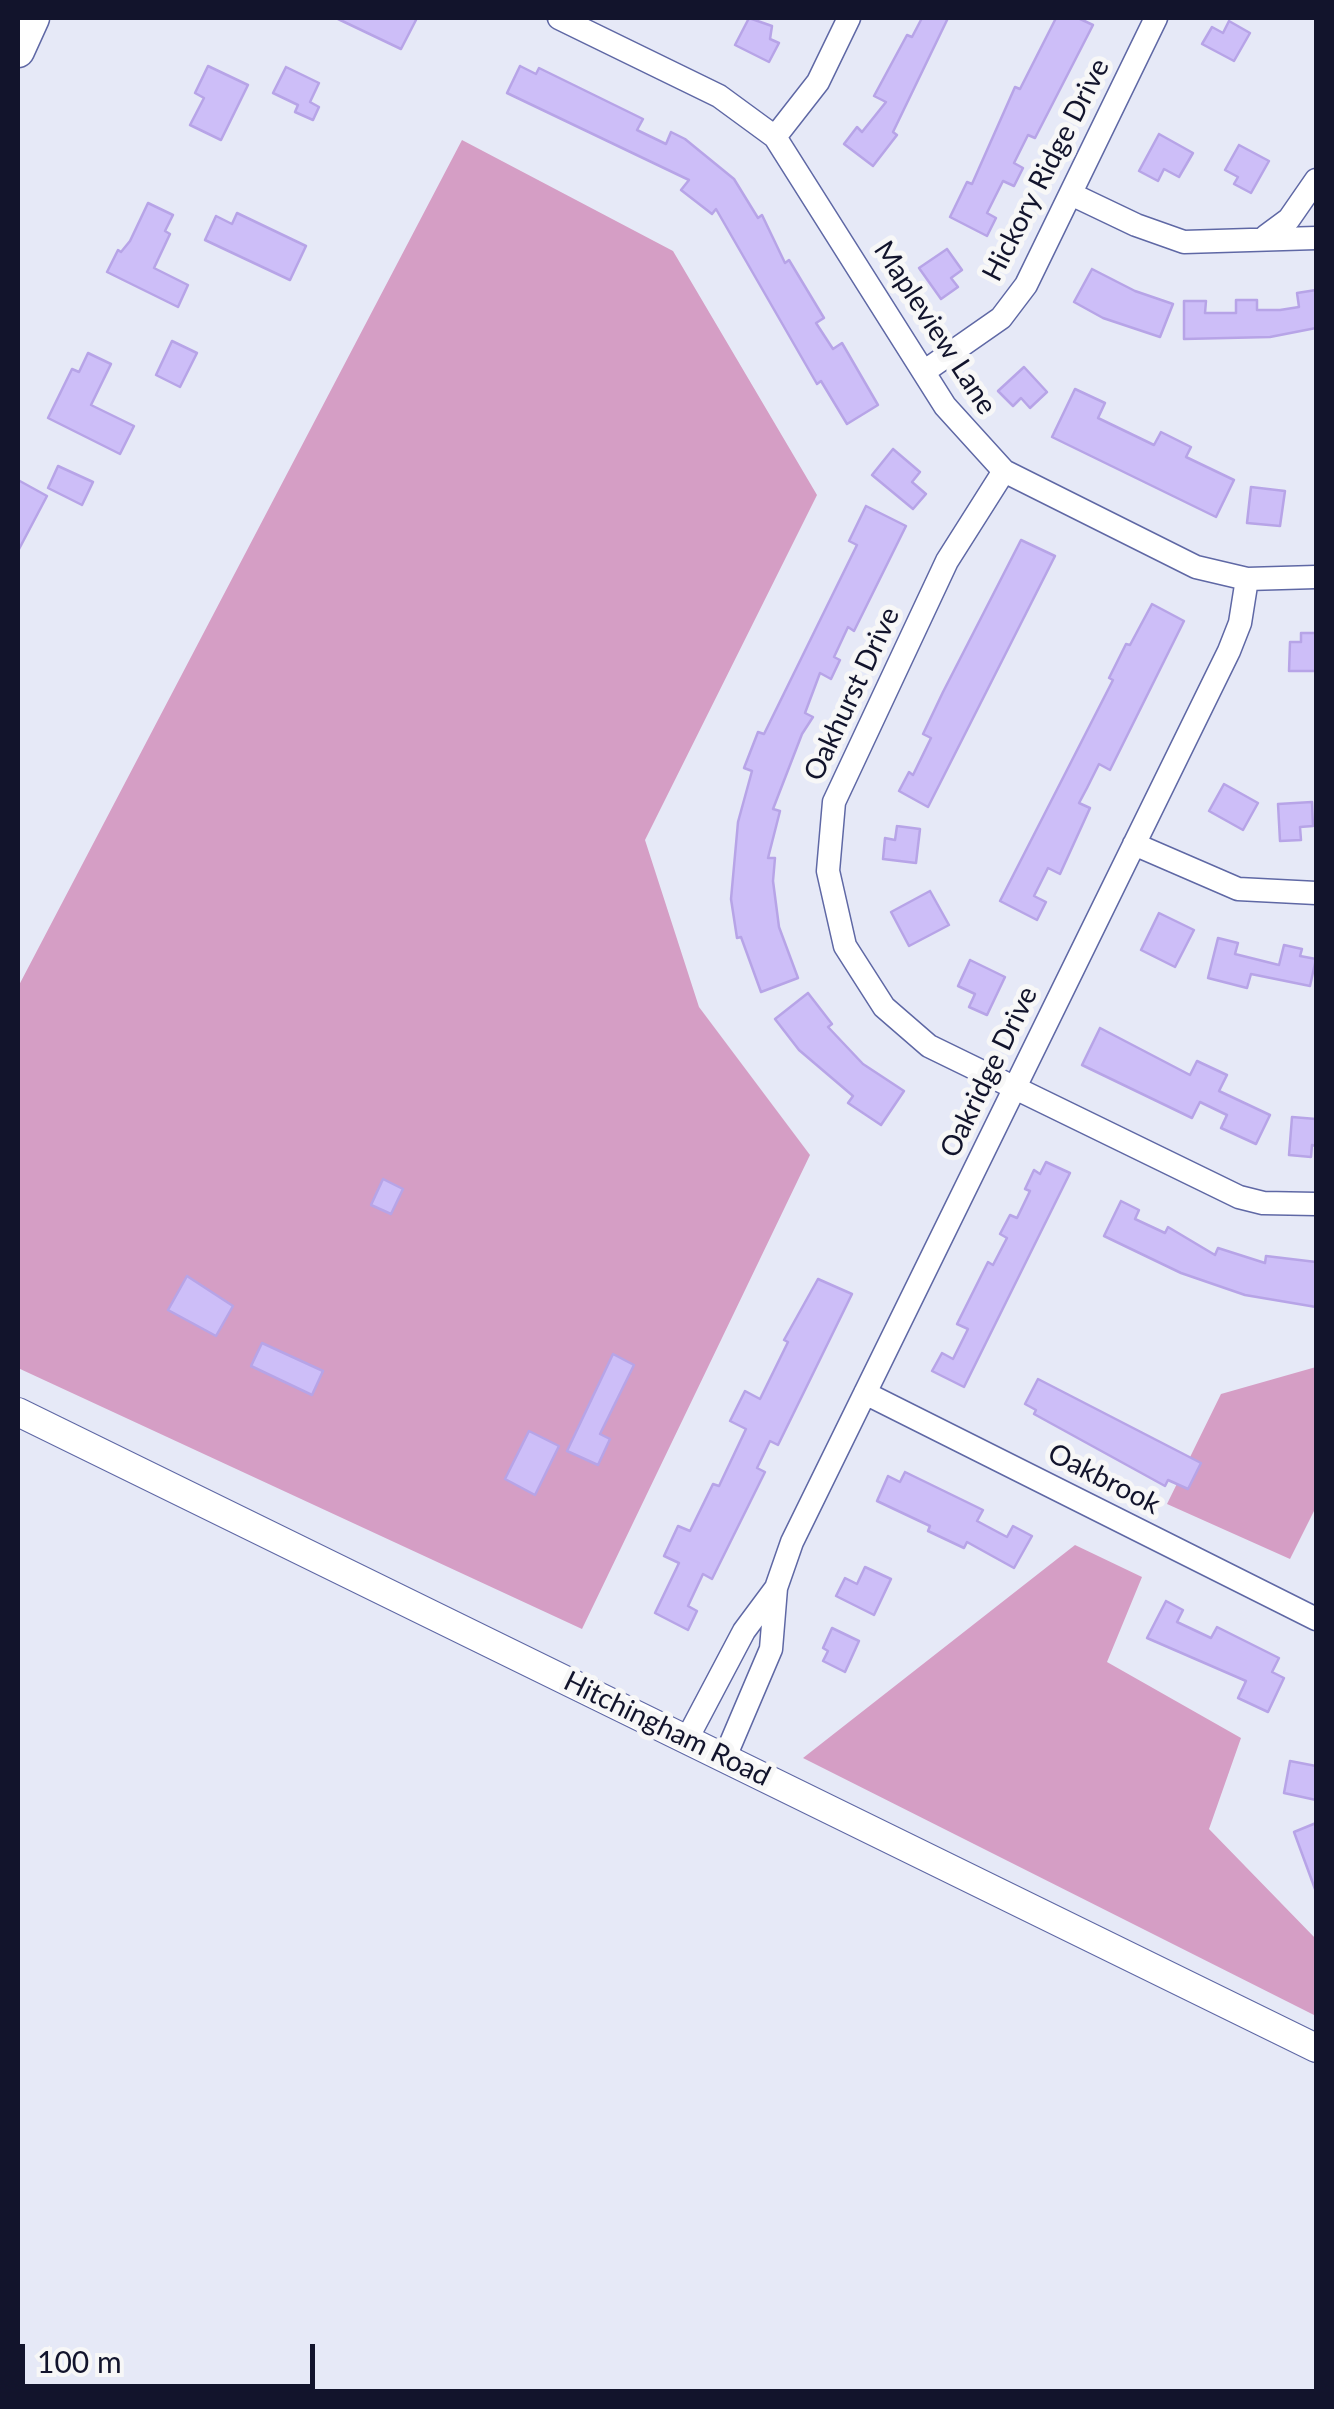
<!DOCTYPE html>
<style>
body{margin:0}
#map{position:relative;width:1334px;height:2409px;overflow:hidden;background:#e6e9f7;font-family:Lato,sans-serif}
canvas{display:block}
.frame{position:absolute;inset:0;border:20px solid #12142c;pointer-events:none}
.scale{position:absolute;left:20px;top:2344px;width:295px;height:45px;box-sizing:border-box;border:5px solid #12142c;border-top:0;padding-left:12px;font-size:30px;line-height:35px;white-space:nowrap;color:#12142c;-webkit-text-stroke:8px #f7f7f7;paint-order:stroke}
</style>
<div id="map">
<canvas width="1334" height="2409"></canvas>
<div class="frame"></div>
<div class="scale">100 m</div>
</div>
<script>
const context = document.querySelector('canvas').getContext('2d');
context.lineJoin = 'round';
function fillPath(path, color) { context.fillStyle = color; context.fill(path, 'evenodd'); }
const toPath = rows => new Path2D(rows.map(r => 'M' + r).join(''));
function strokePath(path, color, width, dash) { context.strokeStyle = color; context.lineWidth = width; context.lineCap = dash ? 'butt' : 'round'; context.setLineDash(dash || []); context.stroke(path); }
function drawText(font, color, halo, rows, align = 'center') {
  context.font = font + ' Lato,sans-serif'; context.lineWidth = 10; context.setLineDash([]); context.textBaseline = 'middle'; context.strokeStyle = halo; context.fillStyle = color; for (const [text, x, y, turn = 0] of rows) {
    context.save(); context.translate(x, y); context.rotate((+turn || 0) * Math.PI / 180); context.textAlign = isNaN(turn) ? turn : align; if (halo) context.strokeText(text, 0, 0); context.fillText(text, 0, 0); context.restore();
  }
}
fillPath(toPath([
 [462,140,673,251,817,495,645,840,699,1007,810,1155,582,1629,18,1368,18,987],
 [1316,1367,1316,1507,1290,1559,1167,1504,1221,1394],
 [1075,1545,1142,1577,1107,1662,1241,1738,1209,1829,1316,1939,1316,2016,803,1758]
]), '#d59ec5');
const building = toPath([
 [336,18,417,18,401,49,336,18],
 [749,18,772,26,770,39,779,43,769,62,735,45,749,18],
 [922,18,948,18,893,132,897,135,873,166,844,144,857,127,862,132,886,102,874,96,907,35,912,37,922,18],
 [1056,18,1078,18,1093,25,1035,138,1028,135,1014,163,1023,168,1014,186,1003,181,987,213,996,218,987,236,950,217,967,182,972,184,1015,87,1020,89,1056,18],
 [1229,21,1250,33,1234,61,1202,44,1212,27,1223,33,1229,21],
 [208,66,248,85,221,140,190,125,204,98,195,93,208,66],
 [520,66,536,74,539,68,643,119,637,130,666,144,671,132,685,139,734,179,758,218,762,215,785,263,789,260,824,318,816,323,833,349,842,343,878,405,847,424,821,381,817,384,716,209,712,214,681,190,689,180,507,93,520,66],
 [286,67,319,83,310,102,319,107,313,120,295,112,298,105,273,93,286,67],
 [1159,134,1193,153,1179,177,1164,169,1158,181,1139,171,1159,134],
 [1239,145,1269,161,1251,193,1234,184,1238,177,1225,170,1239,145],
 [148,203,173,215,165,231,170,234,154,268,188,285,178,307,107,272,118,250,121,252,130,241,148,203],
 [237,213,306,246,290,280,205,240,216,216,232,224,237,213],
 [947,249,962,270,951,278,958,287,941,299,919,268,947,249],
 [1092,269,1135,291,1173,304,1160,337,1103,318,1074,302,1092,269],
 [1316,290,1316,328,1270,337,1184,339,1184,301,1206,301,1205,313,1236,313,1236,300,1257,300,1257,310,1280,310,1299,307,1297,293,1316,290],
 [172,341,197,353,180,387,156,375,172,341],
 [88,353,111,364,91,405,134,426,120,454,48,418,72,369,79,372,88,353],
 [1024,367,1047,392,1030,408,1021,398,1013,406,998,391,1024,367],
 [1075,389,1105,403,1098,418,1154,445,1161,432,1191,447,1186,457,1234,480,1216,517,1052,437,1075,389],
 [893,449,920,472,912,482,926,494,913,509,872,475,893,449],
 [58,466,93,482,82,505,48,488,58,466],
 [18,480,47,496,18,551,18,480],
 [1251,487,1285,491,1280,526,1247,523,1251,487],
 [866,506,906,526,854,631,848,627,834,657,840,660,831,679,820,673,805,713,813,717,802,734,773,809,780,811,768,858,775,858,773,881,779,927,798,978,761,992,741,937,737,938,731,899,738,822,752,771,744,768,758,732,764,734,857,545,849,541,866,506],
 [1021,540,1055,556,928,807,899,791,909,772,913,775,931,738,923,734,943,692,1021,540],
 [1152,604,1184,621,1110,770,1099,764,1087,788,1079,803,1090,808,1060,874,1048,868,1034,896,1046,902,1037,920,1000,901,1113,680,1109,678,1126,644,1130,645,1152,604],
 [1301,633,1316,633,1316,671,1289,671,1290,642,1301,642,1301,633],
 [1224,784,1258,803,1243,830,1209,811,1224,784],
 [1312,802,1313,826,1300,827,1301,840,1280,841,1278,804,1312,802],
 [897,826,920,829,916,863,883,859,885,838,895,840,897,826],
 [930,891,949,925,909,946,891,912,930,891],
 [1159,913,1194,930,1175,967,1141,950,1159,913],
 [1218,938,1238,943,1235,954,1279,965,1284,945,1302,949,1300,956,1316,959,1310,986,1251,974,1247,988,1208,978,1218,938],
 [970,960,1005,977,987,1015,969,1007,975,994,958,986,970,960],
 [808,993,832,1024,828,1027,863,1064,904,1091,881,1125,848,1103,853,1096,799,1050,775,1019,808,993],
 [1100,1028,1190,1075,1197,1061,1227,1075,1219,1091,1270,1115,1256,1144,1221,1128,1227,1115,1200,1102,1192,1118,1082,1065,1100,1028],
 [1292,1117,1316,1119,1316,1146,1312,1145,1311,1157,1289,1155,1292,1117],
 [1046,1162,1070,1173,964,1387,932,1371,942,1353,953,1359,968,1329,957,1324,988,1262,993,1265,1007,1238,1000,1234,1010,1215,1017,1218,1030,1191,1025,1189,1034,1170,1040,1174,1046,1162],
 [383,1179,403,1189,391,1214,371,1205,383,1179],
 [1121,1201,1139,1210,1135,1219,1165,1233,1168,1227,1215,1255,1218,1248,1265,1263,1266,1256,1316,1262,1316,1307,1245,1295,1181,1273,1104,1236,1121,1201],
 [187,1276,233,1306,216,1336,168,1310,187,1276],
 [818,1279,852,1294,778,1445,770,1441,757,1468,765,1472,712,1579,703,1574,688,1606,697,1611,688,1630,655,1613,679,1563,664,1556,678,1526,690,1531,713,1484,719,1486,746,1429,730,1421,745,1391,760,1399,788,1342,784,1340,818,1279],
 [262,1343,323,1371,312,1395,251,1366,262,1343],
 [613,1354,634,1365,600,1434,610,1439,598,1465,567,1451,613,1354],
 [1038,1379,1201,1463,1188,1489,1168,1480,1165,1486,1034,1414,1036,1410,1025,1404,1038,1379],
 [529,1431,559,1446,535,1495,505,1479,529,1431],
 [905,1472,983,1510,977,1521,1007,1537,1013,1526,1032,1536,1014,1568,967,1542,964,1548,928,1531,930,1526,877,1501,888,1476,900,1482,905,1472],
 [865,1567,891,1579,874,1615,836,1596,845,1578,857,1584,865,1567],
 [1166,1601,1183,1610,1177,1622,1211,1638,1217,1627,1279,1658,1272,1672,1284,1678,1268,1712,1238,1698,1246,1681,1147,1638,1166,1601],
 [832,1628,859,1641,845,1672,823,1661,828,1651,823,1648,832,1628],
 [1290,1761,1316,1766,1316,1800,1284,1793,1290,1761],
 [1316,1823,1316,1888,1315,1889,1294,1832,1316,1823]
]);
fillPath(building, '#cdbef8');
strokePath(building, '#b7a4e7', 2.5);
const minor = toPath([
 [559,18,719,96,775,137,945,406,1004,471,1196,567,1247,579,1316,577],
 [775,137,818,82,849,18],
 [1071,194,1136,225,1184,242,1316,238],
 [1266,236,1289,219,1316,180],
 [925,371,1001,318,1026,285,1156,18],
 [1004,471,947,561,834,802,828,871,845,946,884,1007,929,1046,1239,1197,1263,1203,1316,1204],
 [1134,844,1238,889,1316,893],
 [865,1393,1316,1619],
 [776,1588,792,1542,1229,651,1240,623,1247,579],
 [688,1737,744,1631,776,1588,771,1649,725,1757]
]);
const tertiary = toPath([
 [18,1412,1316,2048]
]);
const secondary = toPath([
 [18,51,33,18]
]);
strokePath(minor, '#5f68a5', 25);
strokePath(tertiary, '#5f68a5', 30);
strokePath(secondary, '#5f68a5', 35);
strokePath(minor, '#fff', 22);
strokePath(tertiary, '#fff', 28);
strokePath(secondary, '#fff', 32);
drawText('28px', '#12142c', '#f7f7f7', [
 ["Hickory Ridge Drive",1046,170,-63],
 ["Mapleview Lane",935,328,57],
 ["Oakhurst Drive",852,694,-65],
 ["Oakridge Drive",989,1072,-64],
 ["Oakbrook",1104,1479,27],
 ["Hitchingham Road",667,1729,26]
]);
</script>
